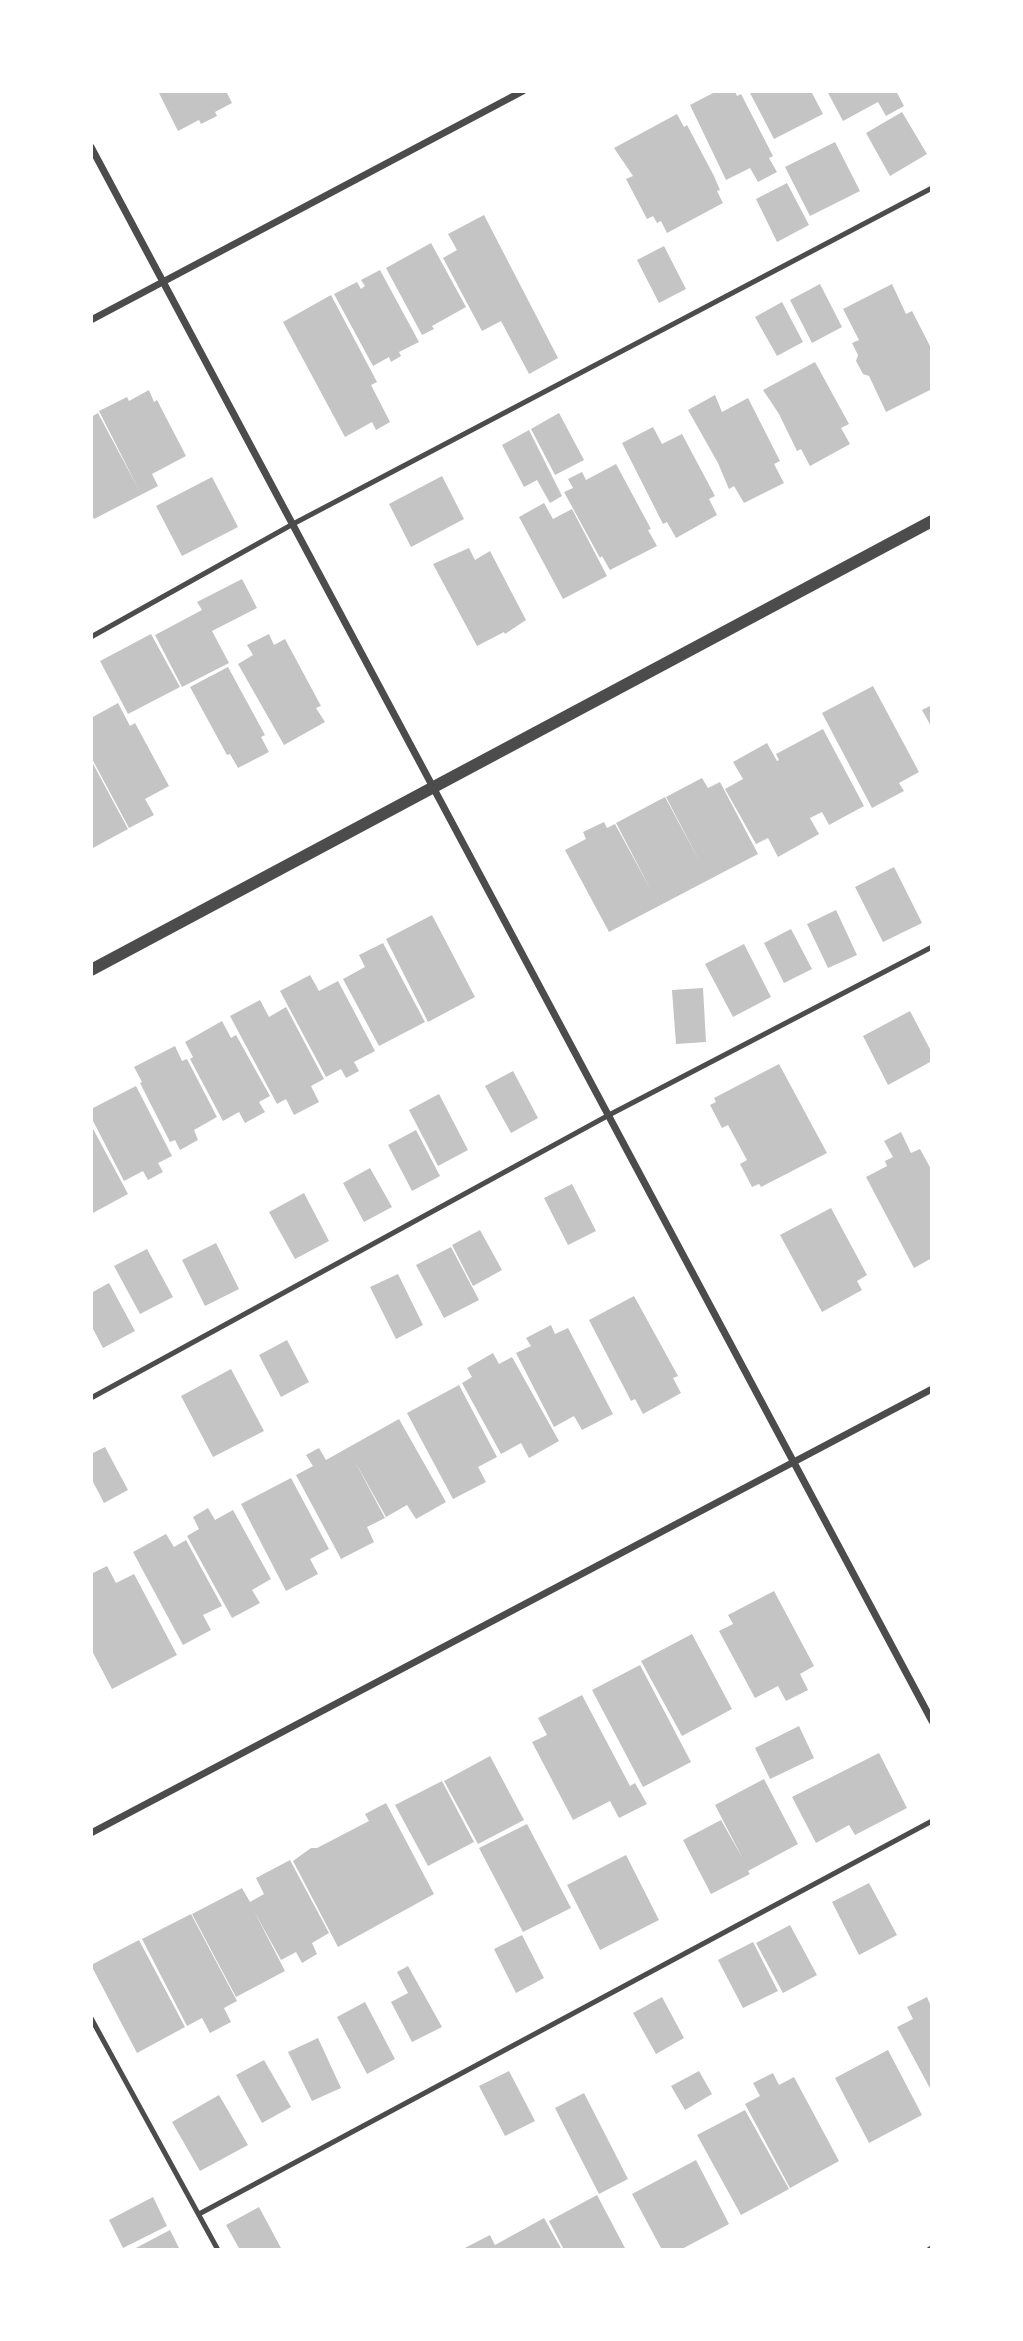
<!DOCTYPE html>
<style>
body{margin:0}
#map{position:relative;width:1023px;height:2341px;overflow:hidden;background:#fff;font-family:"Times New Roman",serif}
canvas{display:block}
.frame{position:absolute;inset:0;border:93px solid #fff;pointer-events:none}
</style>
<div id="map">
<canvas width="1023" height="2341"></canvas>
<div class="frame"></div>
</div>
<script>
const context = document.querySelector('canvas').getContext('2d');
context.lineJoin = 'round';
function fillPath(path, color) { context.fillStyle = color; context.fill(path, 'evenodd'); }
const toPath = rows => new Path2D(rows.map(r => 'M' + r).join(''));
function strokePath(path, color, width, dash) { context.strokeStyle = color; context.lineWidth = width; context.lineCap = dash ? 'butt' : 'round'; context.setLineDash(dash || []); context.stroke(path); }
fillPath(toPath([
 [158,91,226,91,232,103,215,112,217,116,201,124,199,120,178,131],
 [717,91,735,91,737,96,741,94,773,156,769,158,777,172,758,182,750,168,726,180,690,105],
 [749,91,811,91,823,114,774,139],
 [827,91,896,91,904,106,886,116,878,102,843,121],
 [902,112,927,154,890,176,866,133],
 [677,114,684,127,687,125,714,176,720,190,717,191,723,203,667,233,661,221,657,223,653,216,647,219,626,179,633,176,614,148],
 [835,142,860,191,810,216,785,167],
 [787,183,809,225,777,242,756,199],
 [484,215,558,358,529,374,501,321,482,331,443,258,457,250,448,234],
 [431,243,466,307,432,326,434,329,422,335,386,268],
 [664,246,686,289,659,303,637,260],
 [380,270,419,342,399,352,401,356,391,362,389,357,373,366,334,294,357,282,361,289,365,286,361,280],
 [820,284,842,327,812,343,790,300],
 [892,284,906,314,912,311,932,350,932,389,886,412,869,376,863,374,856,361,858,355,852,343,859,340,843,309],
 [331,295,377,382,371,385,390,422,376,430,372,422,345,437,283,322],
 [782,302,803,342,777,356,755,317],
 [815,362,849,424,841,428,850,444,810,466,801,449,797,451,779,414,763,390],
 [149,390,154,402,157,400,186,456,152,474,158,486,94,519,91,513,91,417,98,413,139,490,99,411,127,397,129,401],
 [715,395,722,412,748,398,780,461,774,464,784,483,744,503,734,486,729,489,718,463,688,410],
 [559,413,584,460,555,475,531,429],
 [653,427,662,444,682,434,715,496,709,499,717,515,676,538,667,522,663,524,622,443],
 [529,430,562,496,550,503,537,480,524,487,502,445],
 [616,464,651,529,648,530,657,546,610,570,602,556,600,558,564,492,573,488,568,479,582,472,586,480],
 [442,476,464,519,411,547,389,504],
 [212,477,238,527,182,556,156,506],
 [544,503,553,519,572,509,607,576,563,599,519,517],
 [469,548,475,560,490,551,526,620,505,634,504,632,477,646,433,564],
 [242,579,257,608,212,631,229,663,182,687,155,635,202,610,197,602],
 [151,634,180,687,128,714,100,661],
 [269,634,274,645,285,639,321,706,316,708,325,722,284,745,238,664,253,655,247,645],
 [228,667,265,735,261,737,269,752,238,768,230,754,227,755,190,687],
 [873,686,919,772,899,783,904,791,872,808,822,713],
 [118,703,130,726,135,723,169,786,145,799,154,815,129,828,91,757,91,718],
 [932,705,932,728,922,710],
 [823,729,864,806,829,825,822,812,810,818,819,834,778,857,768,838,756,844,725,789,743,779,733,762,767,743,777,761,779,760,776,754],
 [91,760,128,829,91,849],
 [702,778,708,788,720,782,758,854,609,932,565,850,586,839,583,832,604,822,607,828,615,824,651,890,616,823,665,797,701,864,666,797],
 [894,867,922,923,883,942,855,887],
 [836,910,857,955,828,968,807,924],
 [432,915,475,997,428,1022,386,939],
 [791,929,812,969,784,983,764,943],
 [383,943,425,1022,379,1046,343,979,365,967,359,955],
 [744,944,771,997,733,1017,705,964],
 [310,975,319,991,338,981,375,1051,354,1062,359,1071,346,1078,341,1069,326,1077,280,991],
 [703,988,706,1042,676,1044,672,990],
 [260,1000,269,1017,286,1007,324,1079,311,1086,319,1102,294,1115,286,1099,277,1104,230,1016],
 [910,1011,932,1053,932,1061,888,1085,863,1036],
 [222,1021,231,1038,236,1035,270,1096,259,1102,265,1112,245,1123,239,1112,223,1121,190,1059,193,1057,185,1042],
 [175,1046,182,1061,187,1059,217,1117,194,1130,198,1140,180,1150,175,1140,170,1142,140,1083,142,1082,134,1067],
 [779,1064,827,1153,761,1187,759,1184,752,1187,740,1164,747,1160,728,1125,722,1128,710,1105,716,1102,714,1098],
 [513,1071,538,1118,511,1133,485,1086],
 [136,1086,172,1156,158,1163,163,1172,148,1180,143,1171,124,1181,91,1117,91,1109],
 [439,1094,468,1150,438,1166,409,1110],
 [91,1125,128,1194,91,1214],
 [416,1130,440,1176,412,1191,388,1145],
 [901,1132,911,1153,920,1149,932,1171,932,1258,914,1268,866,1177,887,1166,885,1161,893,1157,884,1141],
 [370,1168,392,1207,364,1222,343,1183],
 [572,1184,596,1231,568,1245,544,1198],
 [304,1193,329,1241,295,1259,269,1212],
 [831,1208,867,1275,857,1281,862,1290,822,1312,780,1235],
 [480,1230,502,1270,473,1286,452,1245],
 [216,1243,239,1289,205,1306,182,1260],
 [451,1247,479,1300,444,1318,416,1265],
 [147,1249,173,1297,140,1314,114,1266],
 [398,1274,423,1325,396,1339,370,1287],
 [109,1283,135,1331,103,1348,91,1325,91,1293],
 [634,1296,678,1376,673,1378,681,1393,643,1414,635,1399,631,1401,589,1320],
 [551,1325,555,1334,568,1328,613,1414,582,1430,574,1416,554,1427,516,1353,531,1346,526,1338],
 [287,1340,309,1382,281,1397,259,1355],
 [493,1353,499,1364,512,1357,559,1441,529,1458,521,1443,501,1454,462,1383,472,1377,467,1368],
 [231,1369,264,1431,213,1457,181,1396],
 [459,1385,497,1457,478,1467,486,1482,453,1499,407,1413],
 [399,1419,446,1502,416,1519,407,1505,386,1517,354,1460,385,1518,367,1527,374,1542,341,1559,296,1475,313,1466,306,1455,319,1448,326,1460],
 [105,1447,128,1490,104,1503,91,1478,91,1454],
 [291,1478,329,1549,310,1559,318,1574,286,1591,241,1504],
 [208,1508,215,1520,233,1510,271,1579,252,1590,260,1603,232,1618,187,1536,199,1529,193,1517],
 [166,1534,174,1547,186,1540,222,1606,203,1615,211,1630,183,1645,133,1552],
 [107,1566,116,1583,134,1574,177,1655,112,1689,91,1649,91,1574],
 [774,1591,814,1666,800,1674,808,1690,786,1701,778,1686,755,1698,719,1631,733,1624,728,1615],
 [692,1634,732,1709,682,1736,641,1661],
 [640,1665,691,1762,643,1787,592,1690],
 [582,1695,630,1786,635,1783,647,1804,619,1818,610,1801,573,1820,532,1742,547,1735,538,1718],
 [799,1726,814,1758,770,1779,755,1748],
 [879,1753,907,1808,855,1835,849,1825,816,1843,792,1797],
 [490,1756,524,1820,478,1844,444,1781],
 [764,1779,798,1844,748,1871,750,1874,711,1894,683,1840,721,1820,743,1859,715,1805],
 [442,1781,474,1842,428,1866,395,1805],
 [386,1803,434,1894,338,1947,293,1861,311,1848,317,1848,369,1821,365,1814],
 [527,1824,571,1908,523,1932,479,1848],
 [626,1855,659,1920,600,1950,567,1885],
 [290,1860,329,1933,312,1943,317,1954,302,1963,296,1952,281,1960,254,1911,285,1971,236,1997,192,1914,242,1888,250,1902,264,1894,256,1878],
 [869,1883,897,1935,859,1955,832,1902],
 [191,1914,237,2001,224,2008,231,2022,210,2033,202,2018,187,2026,142,1939],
 [790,1925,817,1975,783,1993,756,1943],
 [522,1935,544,1978,516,1993,494,1949],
 [139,1940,185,2027,137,2053,91,1965],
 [753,1942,778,1991,743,2008,718,1960],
 [408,1966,442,2027,412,2042,391,2002,408,1993,397,1972],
 [662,1997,684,2038,656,2054,633,2013],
 [927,1997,932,2009,932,2092,897,2027,913,2019,907,2007],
 [365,2002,395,2059,367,2074,337,2017],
 [318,2038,341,2088,312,2101,288,2052],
 [888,2050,922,2115,869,2143,835,2078],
 [264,2060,291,2107,262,2123,236,2075],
 [509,2071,535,2121,505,2136,479,2086],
 [699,2071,712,2094,685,2110,671,2086],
 [773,2073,779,2085,794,2077,839,2161,790,2188,745,2104,760,2096,753,2083],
 [584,2093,628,2179,599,2194,555,2108],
 [219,2095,248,2145,200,2171,172,2122],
 [745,2110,789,2189,741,2215,697,2135],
 [696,2160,729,2224,680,2250,662,2250,632,2194],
 [597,2195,626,2250,564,2250,549,2221],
 [153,2197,167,2226,123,2248,109,2220],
 [259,2207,282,2250,240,2250,226,2225],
 [544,2218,562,2250,461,2250,490,2235,495,2245],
 [170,2230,180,2250,132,2250]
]), '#c4c4c4');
strokePath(toPath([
 [91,637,293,524,932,188],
 [91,1398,609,1115,932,947],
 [91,2018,218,2250],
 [199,2214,932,1821]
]), '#4c4c4c', 5);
strokePath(toPath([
 [91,147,932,1721],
 [91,320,523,91],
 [91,1833,932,1389],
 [930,2250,932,2249]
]), '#4c4c4c', 7);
strokePath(toPath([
 [91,970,932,521]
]), '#4c4c4c', 12);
</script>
